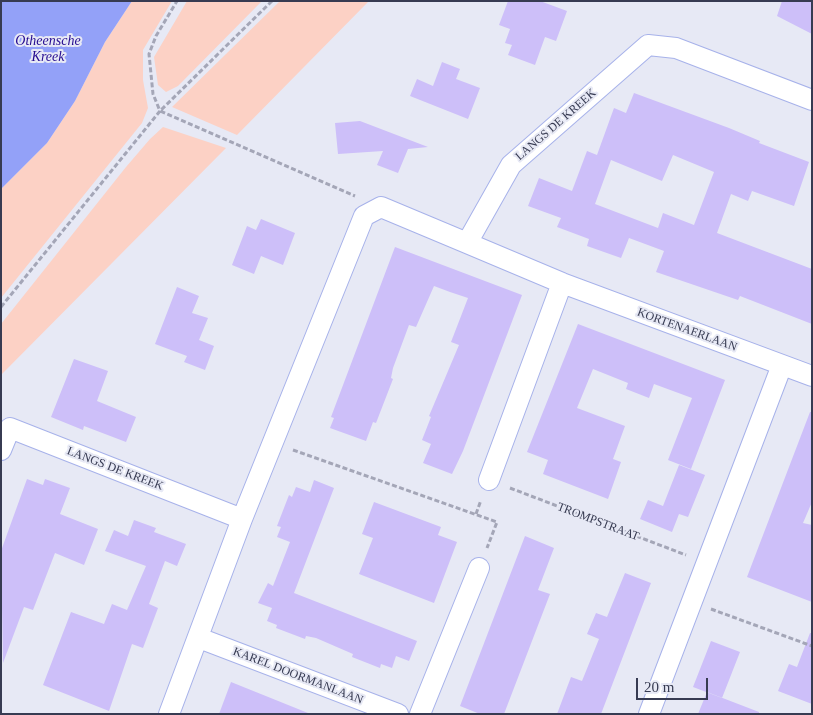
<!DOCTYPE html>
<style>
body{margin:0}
#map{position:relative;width:813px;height:715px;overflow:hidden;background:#e7e9f5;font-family:"Times New Roman",serif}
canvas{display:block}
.frame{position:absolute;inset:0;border:2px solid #373b52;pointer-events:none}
.scale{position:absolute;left:636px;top:678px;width:72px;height:22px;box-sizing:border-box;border:2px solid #373b52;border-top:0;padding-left:6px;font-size:15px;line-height:18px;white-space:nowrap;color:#373b52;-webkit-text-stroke:4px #e7e9f5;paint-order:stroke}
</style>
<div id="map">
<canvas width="813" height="715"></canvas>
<div class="frame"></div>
<div class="scale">20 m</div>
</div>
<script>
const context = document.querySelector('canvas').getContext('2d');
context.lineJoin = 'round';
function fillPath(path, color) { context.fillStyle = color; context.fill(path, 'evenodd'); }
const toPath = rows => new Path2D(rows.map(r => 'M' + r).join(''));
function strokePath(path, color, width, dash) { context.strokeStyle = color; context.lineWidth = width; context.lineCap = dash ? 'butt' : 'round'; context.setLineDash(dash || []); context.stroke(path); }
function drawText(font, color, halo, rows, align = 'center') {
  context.font = font + ' "Times New Roman",serif'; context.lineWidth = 4; context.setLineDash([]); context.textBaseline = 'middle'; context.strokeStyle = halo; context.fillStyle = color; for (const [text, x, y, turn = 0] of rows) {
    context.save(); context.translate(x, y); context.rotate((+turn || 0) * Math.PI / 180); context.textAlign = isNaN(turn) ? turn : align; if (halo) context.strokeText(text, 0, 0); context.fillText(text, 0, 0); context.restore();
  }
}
fillPath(toPath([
 [132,1,172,1,143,50,143,80,148,108,142,123,1,298,1,189,47,143,75,101,105,42],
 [187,1,262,1,178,86,166,92,158,85,154,57],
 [280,1,369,1,237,135,172,107],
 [163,127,226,148,1,375,1,324,126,167,150,139]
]), '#fcd1c5');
fillPath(toPath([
 [1,1,132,1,105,42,75,101,47,143,1,189]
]), '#93a1f8');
fillPath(toPath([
 [508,1,540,1,567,11,556,41,545,37,535,65,508,55,512,45,505,43,510,29,499,25],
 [782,1,812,1,812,34,777,16],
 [442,62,460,69,456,79,480,88,468,119,410,96,417,79,433,86],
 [634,93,729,128,760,141,759,143,809,162,794,206,752,191,748,201,731,194,717,233,812,269,812,324,740,296,738,300,656,272,664,251,629,238,621,258,587,246,589,239,557,227,561,218,528,206,539,178,572,191,587,151,597,155,614,108,626,113],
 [673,155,714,172,694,225,663,213,658,228,595,204,611,160,662,181],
 [360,121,428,147,408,149,398,173,377,165,383,151,338,154,335,123],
 [261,219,295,233,283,265,261,256,254,274,232,265,247,226,256,230],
 [395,247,522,295,463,451,452,474,423,463,431,444,422,440,431,417,429,416,459,345,451,342,468,298,450,292,434,286,416,327,409,325,393,368,391,378,393,379,376,423,373,422,366,441,330,428,334,418,331,417],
 [177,287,199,296,192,313,208,318,199,340,214,346,205,370,184,362,187,356,155,344],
 [578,324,725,380,691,469,668,460,692,398,654,384,649,398,626,389,628,383,593,369,577,408,625,426,613,459,621,462,608,499,543,474,548,460,527,452],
 [74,359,108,371,97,401,136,417,126,442,84,426,83,430,51,417],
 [810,412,812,412,812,502,803,523,812,525,812,602,747,577],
 [679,465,705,475,688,517,679,514,672,532,640,519,648,500,663,506],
 [27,479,43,485,45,479,70,488,60,514,98,529,84,565,55,553,33,610,24,607,3,663,1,551],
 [314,480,334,488,294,593,417,641,409,661,396,656,392,668,381,664,380,668,352,657,353,654,316,638,306,636,305,639,276,628,277,625,267,621,272,608,258,603,268,583,273,586,290,542,277,537,281,527,277,526,289,495,292,497,296,487,310,492],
 [374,502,441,527,438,535,457,542,434,603,359,574,373,538,362,534],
 [134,520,156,528,154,532,186,544,177,566,165,561,149,604,158,608,143,648,132,644,109,711,43,685,71,612,104,624,112,604,127,610,146,566,105,551,114,530,128,536],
 [525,536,554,548,538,590,550,594,504,714,480,714,460,706],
 [625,573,651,583,601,714,557,714,571,677,582,681,599,639,587,634,596,613,607,617],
 [810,633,812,633,812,704,778,691,789,664,797,667],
 [711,641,740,652,722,698,693,687],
 [231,682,308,713,308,714,219,714],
 [707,692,759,712,759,714,698,714]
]), '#cdbff9');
const minor = toPath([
 [467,243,562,283,812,376],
 [1,450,10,428,242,519],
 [489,480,562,283],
 [199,638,398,714],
 [169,714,242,519,364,216,381,207,467,243,511,165,648,45,676,48,812,100],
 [420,714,479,568],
 [649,714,782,365]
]);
strokePath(minor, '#a7b2ea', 22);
strokePath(toPath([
 [272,1,160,111,355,196],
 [1,307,160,111,153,94,149,54,156,36,177,1],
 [293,450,497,522,487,548],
 [510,488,686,555],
 [476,514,481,500],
 [711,609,812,646]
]), '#a4a6b7', 3, [5, 2.5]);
strokePath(minor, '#fff', 20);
drawText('12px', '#373b52', '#e7e9f5', [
 ["LANGS DE KREEK",556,125,-41],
 ["KORTENAERLAAN",687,330,20],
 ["LANGS DE KREEK",115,469,21],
 ["TROMPSTRAAT",598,522,21],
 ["KAREL DOORMANLAAN",298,676,21]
]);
drawText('italic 14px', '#260c90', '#e7e9f5', [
 ["Otheensche",48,41],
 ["Kreek",48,57]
]);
</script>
